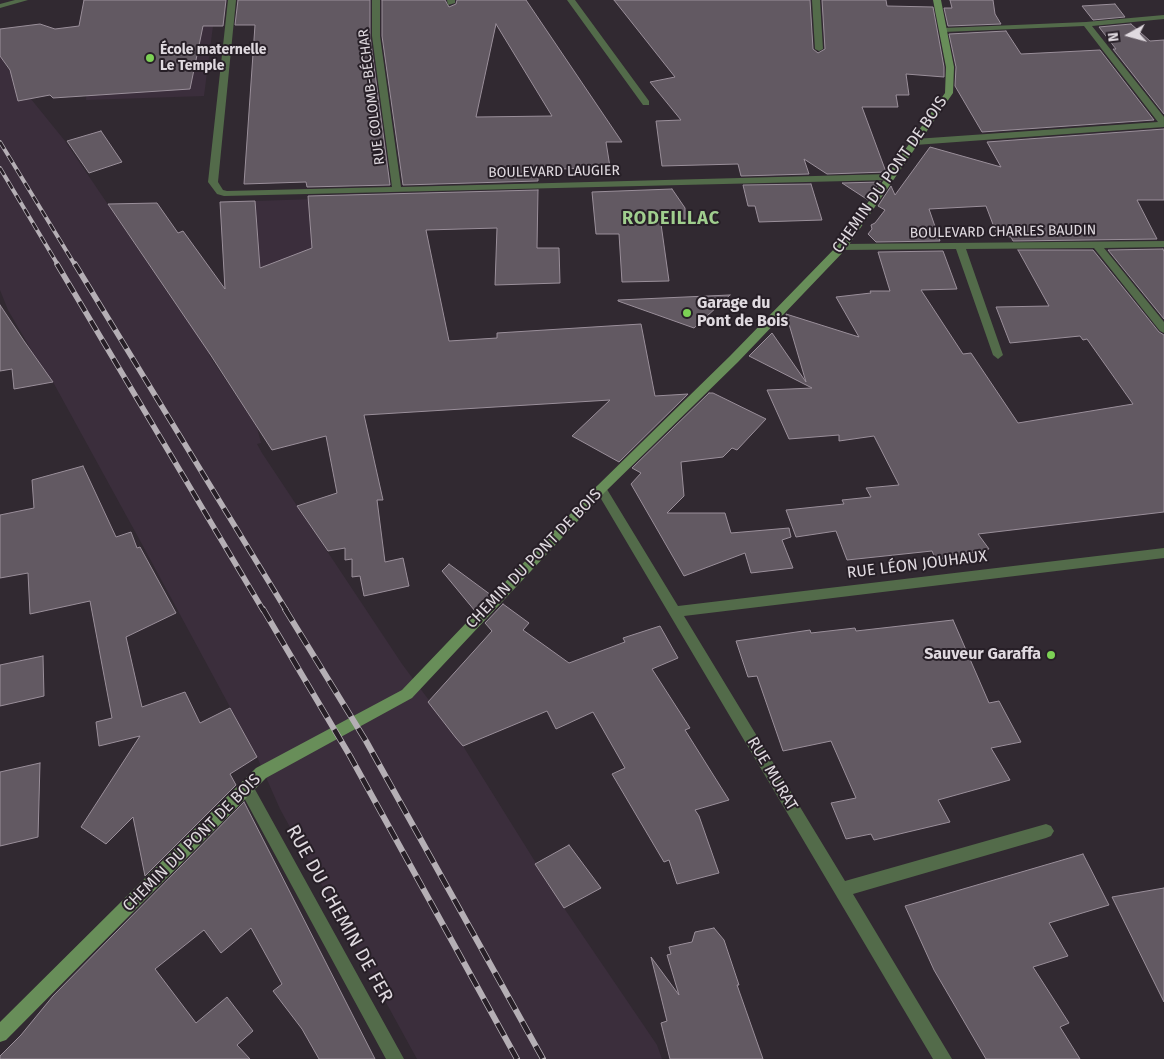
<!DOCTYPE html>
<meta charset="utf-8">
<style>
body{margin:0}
#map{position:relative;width:1164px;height:1059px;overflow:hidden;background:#312931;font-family:"Fira Sans",sans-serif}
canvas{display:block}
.north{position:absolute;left:1104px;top:10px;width:50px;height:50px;-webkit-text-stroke:4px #271f27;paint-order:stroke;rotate:263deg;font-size:14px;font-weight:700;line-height:20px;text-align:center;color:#e0dae0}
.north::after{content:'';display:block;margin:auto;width:18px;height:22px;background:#e0dae0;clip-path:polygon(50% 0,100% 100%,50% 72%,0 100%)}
</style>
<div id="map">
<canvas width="1164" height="1059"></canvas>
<div class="north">N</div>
</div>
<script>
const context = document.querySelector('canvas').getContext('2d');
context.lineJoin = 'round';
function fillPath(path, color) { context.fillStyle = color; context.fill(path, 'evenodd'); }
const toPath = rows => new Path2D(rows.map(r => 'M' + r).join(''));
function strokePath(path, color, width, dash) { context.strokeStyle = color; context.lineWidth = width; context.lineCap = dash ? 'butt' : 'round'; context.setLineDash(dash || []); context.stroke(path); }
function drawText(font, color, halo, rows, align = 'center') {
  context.font = font + ' "Fira Sans",sans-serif'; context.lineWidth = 4; context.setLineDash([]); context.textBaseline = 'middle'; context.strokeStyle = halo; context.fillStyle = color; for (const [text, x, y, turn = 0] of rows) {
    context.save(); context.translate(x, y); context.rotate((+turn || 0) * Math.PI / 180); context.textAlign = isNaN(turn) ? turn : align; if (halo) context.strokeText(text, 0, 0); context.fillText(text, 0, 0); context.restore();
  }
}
fillPath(toPath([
 [213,26,204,96,86,100,93,29],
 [0,56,12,75,18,101,31,99,65,141,178,308,261,279,255,201,315,199,328,325,279,332,209,355,257,427,261,443,257,444,262,453,402,664,463,746,564,908,657,1045,662,1059,417,1059,280,809,257,757,143,546,53,382,33,353,8,310,0,290]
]), '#3b2e3c');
const building = toPath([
 [84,0,226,0,223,26,203,26,190,89,53,98,50,95,18,101,10,70,0,56,0,29,40,24,55,29,79,26,84,0],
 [238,0,370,0,370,36,390,185,307,187,306,182,244,184,255,25,235,25,238,0],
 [382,0,445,0,449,7,456,4,457,0,526,0,622,142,606,142,610,167,538,170,538,181,403,185,382,36,382,0],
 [496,24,552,116,476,117,496,24],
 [614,0,810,0,813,49,818,53,825,49,822,0,886,0,887,6,933,7,944,67,944,77,906,74,909,95,896,95,898,107,862,107,886,172,827,174,804,159,809,174,741,176,738,164,662,166,656,121,681,120,650,82,675,77,614,0],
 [950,0,993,0,995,14,1001,24,948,26,944,8,952,8,950,0],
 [1115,4,1125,17,1093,20,1082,6,1115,4],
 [1131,24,1150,41,1164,40,1164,114,1113,49,1116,49,1099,27,1131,24],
 [1006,31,1021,54,1100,50,1154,120,982,132,955,86,956,67,949,34,1006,31],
 [1164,129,1164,200,1137,200,1157,239,1013,241,1011,237,997,235,986,206,929,209,940,241,876,242,868,234,872,229,871,225,875,223,885,210,878,206,891,186,895,195,930,147,1001,167,987,142,1164,129],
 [101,131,122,162,89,173,67,141,101,131],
 [880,182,868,200,842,183,880,182],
 [811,184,822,220,759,222,755,206,748,206,743,185,811,184],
 [672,189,685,208,685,224,661,224,669,281,622,282,619,234,596,234,592,192,672,189],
 [538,190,537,248,559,248,560,283,495,285,497,228,426,230,449,341,497,338,497,333,641,324,655,396,688,394,619,462,572,436,610,400,364,415,383,500,377,500,385,562,403,558,409,586,364,596,360,576,352,577,352,559,345,560,345,548,328,551,297,506,337,493,326,436,272,450,210,354,108,204,157,203,178,233,183,231,225,289,220,202,255,201,260,268,312,248,308,196,538,190],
 [1163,249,1164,252,1164,319,1108,250,1163,249],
 [1018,250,1093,250,1159,332,1164,335,1164,512,978,534,989,549,936,560,932,551,847,560,836,531,796,537,786,510,844,504,842,500,871,497,866,488,899,485,874,436,839,441,839,435,789,439,767,390,812,388,749,356,772,333,806,382,786,314,859,337,836,297,871,293,870,291,890,291,878,252,943,251,957,289,921,290,963,354,971,353,1018,423,1133,404,1087,339,1083,340,1080,336,1010,343,996,307,1049,306,1018,250],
 [730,295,694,328,618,301,618,300,730,295],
 [0,305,24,341,53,382,14,389,12,369,0,371,0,305],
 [709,393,713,393,766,419,737,450,732,448,723,457,681,462,684,496,667,513,725,513,731,533,789,528,791,537,782,540,793,568,751,573,745,553,684,576,631,484,641,473,632,468,709,393],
 [83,466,116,537,131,532,137,548,140,547,176,613,126,637,142,707,185,692,200,723,230,708,257,757,230,774,236,785,145,876,133,817,106,844,81,827,140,736,99,746,96,722,112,718,90,601,30,614,28,573,0,578,0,515,34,508,32,480,83,466],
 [449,564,491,595,475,611,442,571,449,564],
 [503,604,529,623,523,630,569,663,625,642,623,638,660,626,678,658,652,669,690,728,685,730,729,800,695,810,699,816,719,873,677,884,669,860,664,862,612,774,625,768,593,712,556,729,547,711,463,746,456,738,428,702,492,631,485,623,503,604],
 [953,620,989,703,999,701,1021,742,991,748,1010,780,938,800,950,822,874,840,871,834,846,839,831,803,856,798,831,741,783,751,757,676,748,677,736,641,810,630,811,633,855,628,856,631,953,620],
 [43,656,44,696,0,706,0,665,43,656],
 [40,763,38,837,0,846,0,772,40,763],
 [244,802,375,1059,319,1059,302,1029,273,991,282,984,251,928,221,953,204,930,155,969,196,1023,227,997,253,1031,237,1045,250,1059,0,1059,0,1056,21,1035,53,996,244,802],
 [569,845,601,888,564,908,535,864,569,845],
 [1083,854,1109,905,1049,923,1068,956,1033,967,1069,1023,1060,1027,1080,1059,986,1059,934,970,905,906,1083,854],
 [1164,888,1164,1002,1112,897,1164,888],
 [714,928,724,940,739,985,737,985,763,1059,670,1059,661,1023,667,1021,651,957,679,995,667,955,671,954,669,947,692,942,695,932,714,928]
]);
fillPath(building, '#625962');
strokePath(building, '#9a8f9a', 1);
fillPath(toPath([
 [15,0,28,0,0,8,0,4,15,0],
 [228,0,236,0,218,182,223,190,227,191,392,187,372,36,372,0,380,0,380,36,401,187,890,174,895,177,890,180,224,196,217,194,208,182,228,0],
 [447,0,455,0,455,3,448,5,447,0],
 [567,0,575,0,649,101,649,105,643,105,567,0],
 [812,0,820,0,823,49,819,51,815,49,812,0],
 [1164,15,1164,19,1092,26,1164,117,1164,127,915,145,910,142,915,139,1158,122,1084,26,944,32,940,30,944,28,1086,22,1164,15],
 [1164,241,1164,247,1104,248,1164,322,1164,333,1160,331,1094,248,966,249,1003,355,998,359,993,355,956,249,842,250,837,247,842,244,1164,241],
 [601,484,605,486,678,606,1164,548,1164,558,684,616,845,881,1046,824,1051,826,1054,831,1051,836,1046,838,853,894,952,1059,933,1059,597,492,595,489,597,486,601,484],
 [247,782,252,784,404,1059,386,1059,242,794,240,789,242,784,247,782]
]), '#536b4a');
fillPath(toPath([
 [933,0,941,0,954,67,953,93,846,249,738,362,605,492,412,698,266,778,6,1040,0,1042,0,1022,256,768,402,690,597,486,730,356,838,245,945,93,946,67,933,0]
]), '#688e59');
const railFar2 = toPath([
 [0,142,75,265],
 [0,168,58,265]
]);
const railFar1 = toPath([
 [57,264,263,610],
 [75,264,286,610]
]);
const rail = toPath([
 [263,609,350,756,517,1059],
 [285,609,366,741,543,1059]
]);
strokePath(railFar2, '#b5afb5', 4);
strokePath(railFar1, '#b5afb5', 5.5);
strokePath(rail, '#b5afb5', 6);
strokePath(railFar2, '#271f27', 2.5, [8]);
strokePath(railFar1, '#271f27', 4, [11]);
strokePath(rail, '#271f27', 4.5, [14]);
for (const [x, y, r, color] of [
 [150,58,5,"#7cd155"],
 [687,313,5,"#7cd155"],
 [1051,655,5,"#7cd155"]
]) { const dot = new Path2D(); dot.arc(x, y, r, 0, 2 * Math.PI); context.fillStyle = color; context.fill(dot); strokePath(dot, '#271f27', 2); }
drawText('bold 14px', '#e0dae0', '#271f27', [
 ["École maternelle",160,50],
 ["Le Temple",160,66]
], 'left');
drawText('14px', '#e0dae0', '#271f27', [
 ["RUE COLOMB-BÉCHAR",372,97,-97],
 ["BOULEVARD LAUGIER",554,172,-1],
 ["BOULEVARD CHARLES BAUDIN",1003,232,-1]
]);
drawText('16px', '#e0dae0', '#271f27', [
 ["CHEMIN DU PONT DE BOIS",890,175,-55],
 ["CHEMIN DU PONT DE BOIS",534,559,-46],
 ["RUE LÉON JOUHAUX",917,565,-7],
 ["RUE MURAT",772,774,59],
 ["CHEMIN DU PONT DE BOIS",192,843,-45]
]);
drawText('bold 16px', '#e0dae0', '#271f27', [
 ["Garage du",697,304],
 ["Pont de Bois",697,322],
 ["Sauveur Garaffa",1041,655,"right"]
], 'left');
context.letterSpacing = '1px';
drawText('bold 18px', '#a0ce8e', '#271f27', [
 ["RODEILLAC",671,219]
]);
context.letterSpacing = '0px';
drawText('19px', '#e0dae0', '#271f27', [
 ["RUE DU CHEMIN DE FER",339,914,61]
]);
</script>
